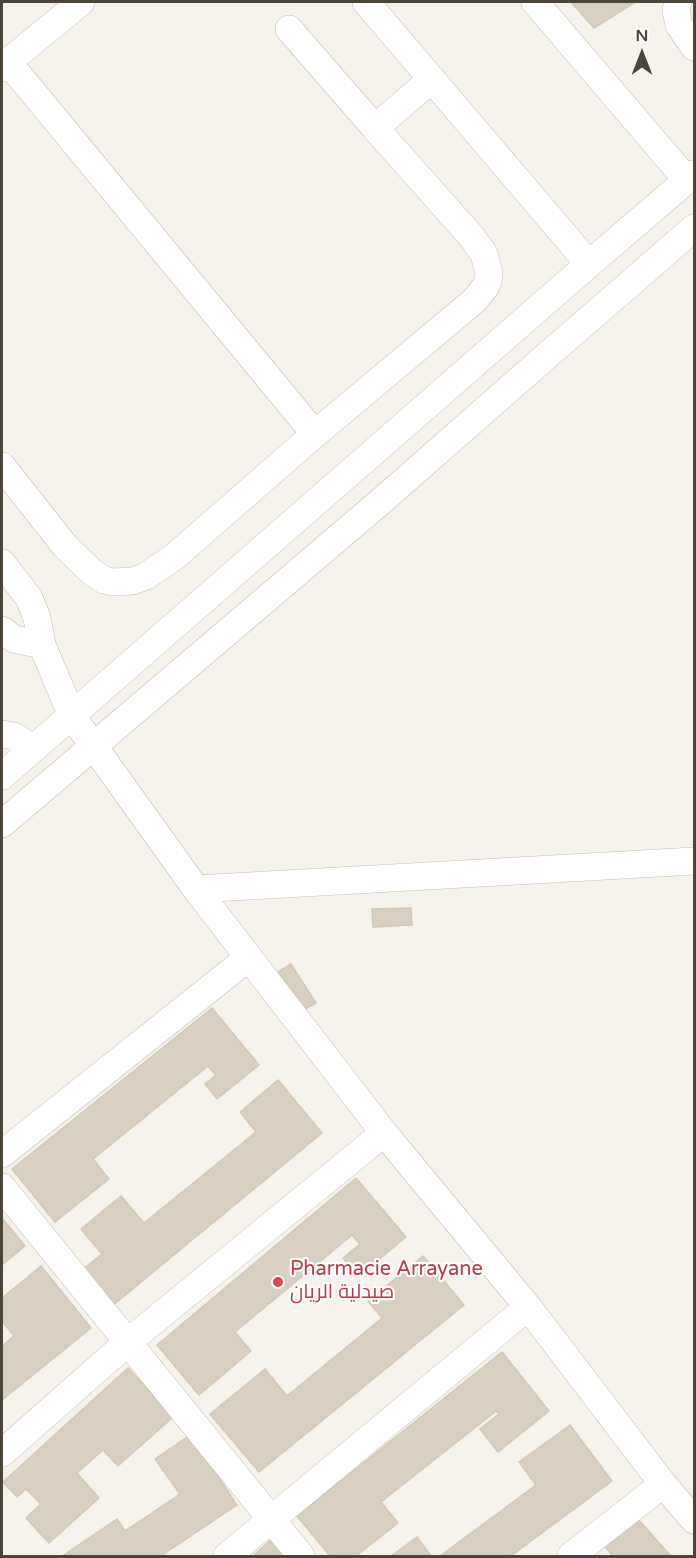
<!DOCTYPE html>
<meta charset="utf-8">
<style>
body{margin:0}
#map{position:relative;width:696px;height:1558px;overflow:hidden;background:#f6f3ec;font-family:"Varela Round",sans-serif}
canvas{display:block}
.frame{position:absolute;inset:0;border:3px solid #4b4439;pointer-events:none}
.north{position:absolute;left:612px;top:24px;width:60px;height:60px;-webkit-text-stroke:4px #fff;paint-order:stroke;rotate:0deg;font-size:16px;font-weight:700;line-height:24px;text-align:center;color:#4b4439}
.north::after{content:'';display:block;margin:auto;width:21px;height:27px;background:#4b4439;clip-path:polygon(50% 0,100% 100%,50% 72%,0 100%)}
</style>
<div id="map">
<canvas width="696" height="1558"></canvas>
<div class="frame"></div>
<div class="north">N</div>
</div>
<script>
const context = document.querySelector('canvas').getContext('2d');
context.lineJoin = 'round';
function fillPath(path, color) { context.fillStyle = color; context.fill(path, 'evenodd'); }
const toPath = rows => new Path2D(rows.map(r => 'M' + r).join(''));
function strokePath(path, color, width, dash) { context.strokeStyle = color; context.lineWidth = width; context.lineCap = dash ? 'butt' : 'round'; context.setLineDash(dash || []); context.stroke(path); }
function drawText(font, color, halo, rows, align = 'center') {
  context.font = font + ' "Varela Round",Cairo,sans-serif'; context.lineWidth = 4.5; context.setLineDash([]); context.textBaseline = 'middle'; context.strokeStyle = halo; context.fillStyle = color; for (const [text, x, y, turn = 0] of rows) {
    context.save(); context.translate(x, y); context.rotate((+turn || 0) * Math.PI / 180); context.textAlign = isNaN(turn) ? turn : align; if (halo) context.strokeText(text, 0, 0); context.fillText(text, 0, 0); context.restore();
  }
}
const building = toPath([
 [571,2,635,2,594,28,571,2],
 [411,908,412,925,373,927,372,909,411,908],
 [291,964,316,1003,303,1010,278,972,291,964],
 [212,1008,259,1065,217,1099,205,1084,216,1075,208,1066,93,1159,109,1179,55,1222,12,1169,212,1008],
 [278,1080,322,1133,112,1306,82,1270,102,1254,81,1229,121,1196,144,1223,256,1132,240,1112,278,1080],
 [356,1178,406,1237,358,1277,343,1258,360,1244,352,1235,235,1332,251,1351,199,1395,157,1345,356,1178],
 [2,1218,25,1246,2,1265,2,1218],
 [423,1256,464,1305,259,1472,210,1414,265,1369,287,1396,382,1318,368,1301,423,1256],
 [41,1266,91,1328,2,1400,2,1346,14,1336,2,1321,2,1298,41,1266],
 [502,1352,549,1411,498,1452,480,1429,499,1414,496,1411,381,1502,398,1523,356,1556,330,1556,297,1516,502,1352],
 [128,1368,173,1417,118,1466,103,1450,77,1473,99,1498,49,1543,26,1518,41,1504,26,1489,17,1497,3,1482,128,1368],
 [570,1425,612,1481,511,1556,440,1556,536,1485,519,1462,570,1425],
 [190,1435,237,1505,161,1556,62,1556,117,1519,125,1531,180,1494,155,1459,190,1435],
 [635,1516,671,1556,613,1556,602,1543,635,1516],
 [417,1537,431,1556,391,1556,417,1537],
 [272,1539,288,1556,253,1556,272,1539]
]);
fillPath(building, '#d8cfc1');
strokePath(building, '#d3c7b4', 1.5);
const minor = toPath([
 [366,2,589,264],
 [535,2,687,180],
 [678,2,676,10,679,25,694,47],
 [289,29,375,128],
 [8,62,81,2],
 [2,68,8,62,315,434],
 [2,466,65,546,93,573,104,580,112,582,133,581,146,576,174,557,315,434,475,300,486,286,488,281,489,273,484,254,471,236,375,128,432,79],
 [2,563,29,598,37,618,42,645,72,716,196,889,694,861],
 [2,630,14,639,42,645],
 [2,734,14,736,33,749],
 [2,776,589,264,694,174],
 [2,824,379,503,550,353,694,228],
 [196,889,384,1133,528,1307,663,1484,694,1520],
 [2,1154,248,958],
 [2,1187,301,1556],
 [2,1453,128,1342,384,1133],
 [227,1556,528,1307],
 [571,1556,663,1484]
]);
strokePath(minor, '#c2bbae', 28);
strokePath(minor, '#fff', 27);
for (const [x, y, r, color] of [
 [278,1282,6,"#e0444e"]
]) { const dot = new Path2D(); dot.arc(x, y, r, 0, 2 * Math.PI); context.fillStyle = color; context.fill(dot); strokePath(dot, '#fff', 2); }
drawText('20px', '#be3a42', '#fff', [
 ["Pharmacie Arrayane",290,1270],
 ["صيدلية الريان",290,1293]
], 'left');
</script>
